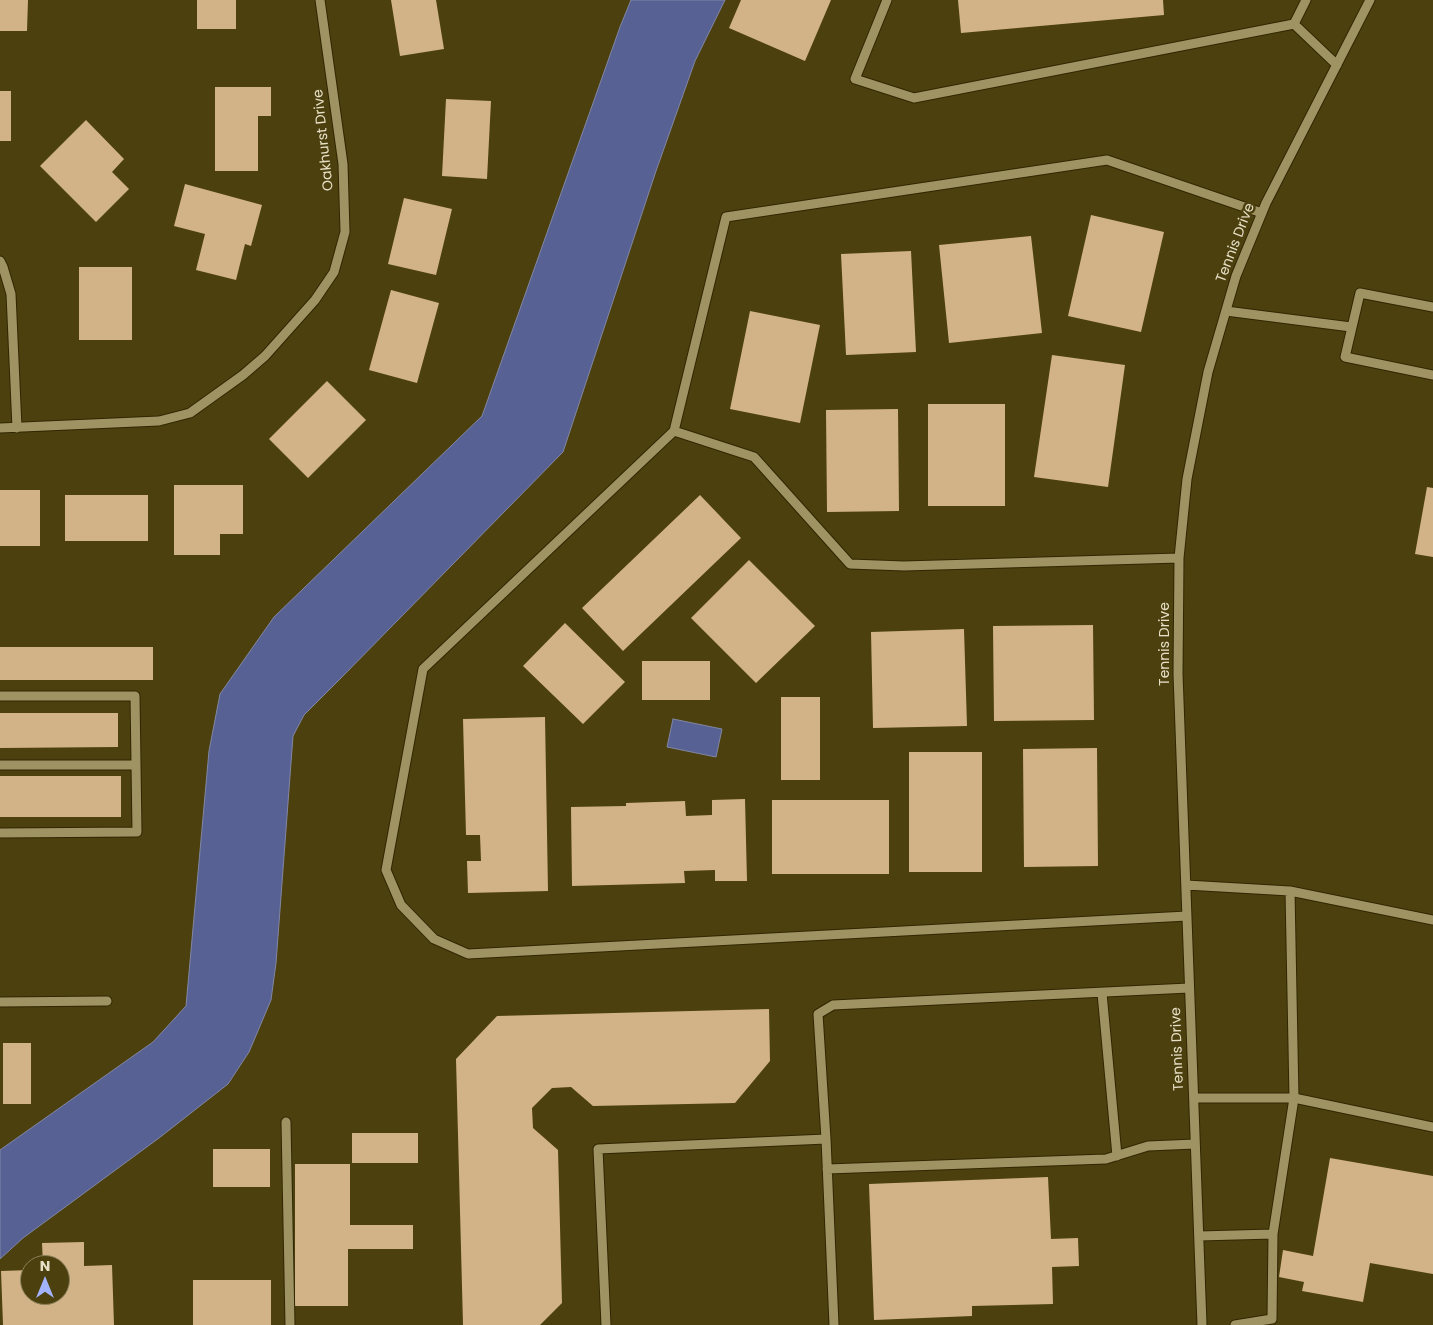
<!DOCTYPE html>
<style>
body{margin:0}
#map{position:relative;width:1433px;height:1325px;overflow:hidden;background:#4c400f;font-family:Poppins,sans-serif}
canvas{display:block}
.north{position:absolute;left:20px;top:1255px;width:50px;height:50px;box-sizing:border-box;background:#4c400f;border:1px solid #8a8059;border-radius:50%;rotate:0deg;font-size:14px;font-weight:700;line-height:20px;text-align:center;color:#e7e0c7}
.north::after{content:'';display:block;margin:auto;width:18px;height:22px;background:#a3b2fd;clip-path:polygon(50% 0,100% 100%,50% 72%,0 100%)}
</style>
<div id="map">
<canvas width="1433" height="1325"></canvas>
<div class="north">N</div>
</div>
<script>
const context = document.querySelector('canvas').getContext('2d');
context.lineJoin = 'round';
function fillPath(path, color) { context.fillStyle = color; context.fill(path, 'evenodd'); }
const toPath = rows => new Path2D(rows.map(r => 'M' + r).join(''));
function strokePath(path, color, width, dash) { context.strokeStyle = color; context.lineWidth = width; context.lineCap = dash ? 'butt' : 'round'; context.setLineDash(dash || []); context.stroke(path); }
function drawText(font, color, halo, rows, align = 'center') {
  context.font = font + ' Poppins,sans-serif'; context.lineWidth = 5; context.setLineDash([]); context.textBaseline = 'middle'; context.strokeStyle = halo; context.fillStyle = color; for (const [text, x, y, turn = 0] of rows) {
    context.save(); context.translate(x, y); context.rotate((+turn || 0) * Math.PI / 180); context.textAlign = isNaN(turn) ? turn : align; if (halo) context.strokeText(text, 0, 0); context.fillText(text, 0, 0); context.restore();
  }
}
const water = toPath([
 [631,0,725,0,695,61,656,171,563,452,340,679,304,715,293,736,276,963,271,1000,249,1052,228,1084,159,1138,23,1238,0,1259,0,1150,153,1042,186,1006,209,751,220,694,274,617,482,416,620,27,631,0],
 [673,719,722,729,716,757,667,747,673,719]
]);
fillPath(water, '#576194');
strokePath(water, '#8287a3', 1);
fillPath(toPath([
 [0,0,28,0,27,31,0,31],
 [197,0,236,0,236,29,197,29],
 [391,0,436,0,444,49,400,56],
 [741,0,831,0,805,61,729,28],
 [958,0,1163,0,1164,15,961,33],
 [215,87,271,87,271,116,258,116,258,171,215,171],
 [0,91,11,91,11,141,0,141],
 [446,99,491,101,487,179,442,176],
 [86,120,124,159,112,172,129,189,96,222,40,166],
 [185,184,262,205,251,246,245,244,236,280,196,270,205,234,174,226],
 [404,198,452,209,436,275,388,264],
 [1091,215,1164,232,1141,332,1068,316],
 [1031,236,1042,333,949,343,939,245],
 [911,251,916,352,846,355,841,254],
 [79,267,132,267,132,340,79,340],
 [391,290,439,303,417,383,369,370],
 [750,311,820,325,800,423,730,409],
 [1052,355,1125,365,1108,487,1034,477],
 [327,381,366,420,308,478,269,439],
 [928,404,1005,404,1005,506,928,506],
 [898,409,899,511,827,512,826,410],
 [174,485,243,485,243,534,220,534,220,555,174,555],
 [1427,487,1433,488,1433,557,1415,554],
 [0,490,40,490,40,546,0,546],
 [65,495,148,495,148,541,65,541],
 [700,495,741,538,623,651,582,608],
 [749,560,815,626,756,683,691,618],
 [565,623,625,682,583,724,523,666],
 [1093,625,1094,720,994,721,993,626],
 [964,629,967,726,873,728,871,632],
 [0,647,153,647,153,680,0,680],
 [642,661,710,661,710,700,642,700],
 [781,697,820,697,820,780,781,780],
 [0,713,118,713,118,747,0,748],
 [545,717,548,891,468,893,467,861,481,861,480,835,466,835,463,719],
 [1097,748,1098,866,1024,867,1023,749],
 [909,752,982,752,982,872,909,872],
 [0,776,121,776,121,817,0,817],
 [745,799,747,881,715,881,715,870,684,871,685,883,572,886,571,807,626,806,626,803,685,801,686,816,712,815,712,800],
 [772,800,889,800,889,874,772,874],
 [769,1009,770,1061,735,1103,593,1106,571,1087,552,1088,532,1108,533,1128,558,1150,562,1303,540,1325,463,1325,456,1059,497,1016],
 [3,1043,31,1043,31,1104,3,1104],
 [352,1133,418,1133,418,1163,352,1163],
 [213,1149,270,1149,270,1187,213,1187],
 [1330,1158,1433,1176,1433,1274,1370,1263,1363,1302,1302,1291,1304,1282,1279,1277,1283,1250,1313,1256],
 [295,1164,350,1164,350,1225,413,1225,413,1249,348,1249,348,1306,295,1306],
 [1048,1177,1051,1239,1078,1238,1079,1266,1052,1267,1053,1304,972,1306,972,1316,874,1320,869,1184],
 [84,1242,84,1266,112,1265,114,1325,3,1325,1,1271,30,1270,30,1295,60,1295,60,1265,43,1265,42,1243],
 [193,1280,271,1280,271,1325,193,1325]
]), '#d2b388');
const minor = toPath([
 [887,0,855,79,914,98,1294,24,1306,0],
 [1294,24,1337,65],
 [0,261,3,267,11,294,17,428],
 [1433,307,1360,293,1345,357,1433,375],
 [1226,311,1351,327],
 [0,428,159,421,190,413,243,375,265,356,315,300,334,272,345,232,343,164,320,0],
 [674,431,754,457,850,564,904,566,1179,558],
 [0,696,135,696,137,832,0,833],
 [0,765,136,765],
 [1186,885,1290,891,1294,1098,1433,1127],
 [1290,891,1433,920],
 [1187,916,468,954,434,939,401,905,386,870,423,669,674,431,726,217,1107,160,1262,213],
 [1102,993,1117,1156],
 [0,1002,107,1001],
 [1194,1098,1294,1098,1273,1234],
 [286,1122,290,1325],
 [826,1139,818,1014,833,1005,1189,988],
 [827,1169,1106,1159,1148,1146,1195,1144],
 [1199,1236,1273,1234,1272,1319,1235,1325],
 [606,1325,598,1149,826,1139,834,1325],
 [1202,1325,1178,674,1179,558,1187,479,1208,372,1236,276,1266,203,1370,0]
]);
strokePath(minor, '#302702', 11);
strokePath(minor, '#a09363', 9);
drawText('14px', '#e7e0c7', '#4c400f', [
 ["Oakhurst Drive",324,140,-96],
 ["Tennis Drive",1236,243,-69],
 ["Tennis Drive",1165,644,-90],
 ["Tennis Drive",1178,1049,-92]
]);
</script>
